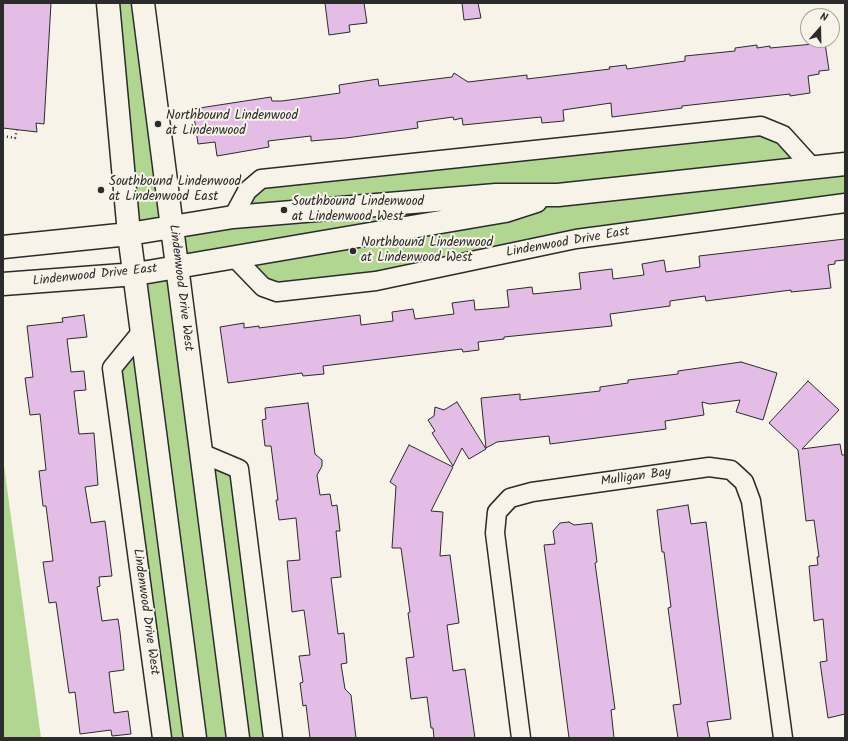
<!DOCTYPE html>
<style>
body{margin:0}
#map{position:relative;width:848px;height:741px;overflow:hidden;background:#f7f3e8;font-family:Kalam,sans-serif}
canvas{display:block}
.frame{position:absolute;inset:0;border:4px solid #2b2b2b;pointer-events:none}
.north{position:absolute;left:800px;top:8px;width:40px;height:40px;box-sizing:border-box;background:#f7f3e8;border:1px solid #a5a39c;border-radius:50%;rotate:20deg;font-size:11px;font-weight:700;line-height:16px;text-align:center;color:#2b2b2b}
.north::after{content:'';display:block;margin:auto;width:14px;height:18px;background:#2b2b2b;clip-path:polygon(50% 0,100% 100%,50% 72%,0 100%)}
</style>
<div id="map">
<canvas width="848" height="741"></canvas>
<div class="frame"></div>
<div class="north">N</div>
</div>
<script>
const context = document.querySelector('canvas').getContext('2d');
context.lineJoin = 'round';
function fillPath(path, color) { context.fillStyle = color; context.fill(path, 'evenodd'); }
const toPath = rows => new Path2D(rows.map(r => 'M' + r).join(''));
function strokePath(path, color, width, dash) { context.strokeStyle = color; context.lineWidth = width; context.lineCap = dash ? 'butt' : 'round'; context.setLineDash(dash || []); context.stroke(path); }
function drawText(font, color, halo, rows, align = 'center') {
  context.font = font + ' Kalam,sans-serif'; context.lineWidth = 4; context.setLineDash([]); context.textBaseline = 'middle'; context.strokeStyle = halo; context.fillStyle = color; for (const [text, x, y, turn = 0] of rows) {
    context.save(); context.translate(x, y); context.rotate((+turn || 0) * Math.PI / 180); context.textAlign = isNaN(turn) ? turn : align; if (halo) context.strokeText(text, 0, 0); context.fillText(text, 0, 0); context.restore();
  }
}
fillPath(toPath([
 [108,3,143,3,173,227,233,217,261,179,761,126,812,167,845,164,845,203,277,292,235,258,177,266,201,453,239,469,273,738,162,738,112,368,143,330,136,274,177,266,172,227,129,234],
 [3,458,5,473,41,738,3,738]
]), '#b0d692');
const building = toPath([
 [3,3,51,3,44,124,36,123,37,132,3,128,3,3],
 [325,3,364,3,367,23,349,25,350,32,329,35,325,3],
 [462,3,478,3,481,18,464,20,462,3],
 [825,43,829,70,819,71,819,74,808,76,810,93,790,96,790,94,682,106,682,108,612,117,611,103,563,110,564,121,542,123,541,117,463,125,462,118,454,120,453,117,417,122,418,128,346,138,311,141,311,136,268,141,269,147,217,156,215,142,198,144,193,109,271,97,272,101,282,101,340,93,339,85,378,79,379,86,452,77,454,73,468,82,527,75,527,79,610,69,609,67,626,65,627,69,685,61,685,56,735,51,735,48,757,45,757,48,770,46,770,48,825,43],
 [845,239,845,260,835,261,835,264,828,265,831,288,791,292,791,290,706,301,705,296,670,301,670,306,610,314,612,326,504,337,504,339,478,342,479,350,463,352,462,349,323,366,324,374,303,376,302,373,228,383,220,327,244,323,244,328,259,326,259,328,360,315,361,325,393,321,392,312,413,309,415,319,454,314,452,303,474,300,475,310,509,307,507,290,532,287,533,294,581,289,579,273,612,269,613,279,644,275,642,264,664,260,666,272,700,267,699,256,845,239],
 [84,315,87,337,67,339,71,372,84,371,86,390,74,391,79,434,94,433,98,485,85,487,91,523,105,521,112,576,99,577,100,586,97,587,102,621,118,619,120,632,124,670,109,672,114,713,128,711,131,734,112,736,111,730,80,734,75,692,69,693,56,602,49,603,43,562,53,561,46,506,43,506,39,471,46,470,40,414,30,415,25,378,33,377,27,326,63,322,62,318,84,315],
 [741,362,777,373,763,420,736,412,740,400,710,404,702,402,704,415,665,421,666,429,550,444,549,436,497,442,486,448,481,398,520,394,520,400,600,391,600,387,628,383,628,380,678,374,678,371,741,362],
 [808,381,839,410,802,449,840,444,842,455,845,455,845,714,828,718,820,662,827,661,823,619,814,621,809,566,818,565,817,557,819,557,814,520,806,521,798,450,769,423,808,381],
 [457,402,486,449,469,459,462,448,453,466,432,433,435,431,428,420,434,416,435,407,444,410,457,402],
 [308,403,315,454,322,460,322,466,317,475,320,495,330,494,332,506,337,505,340,531,336,531,341,577,331,578,338,634,344,633,347,663,341,664,345,689,351,695,356,738,310,738,306,705,303,706,300,683,303,682,299,656,310,655,304,610,292,612,287,561,300,560,296,518,279,520,276,500,278,500,271,446,265,446,262,420,266,419,265,408,308,403],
 [409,445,453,467,431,511,443,512,440,556,450,555,459,623,447,625,453,671,465,669,475,738,434,738,433,728,431,728,427,697,411,699,406,658,414,657,408,613,410,612,401,548,392,548,396,486,390,482,409,445],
 [688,505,691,524,706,522,731,719,707,722,710,738,678,738,673,705,681,704,668,608,671,607,664,552,662,552,657,510,688,505],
 [569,522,574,525,592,523,597,562,595,563,615,709,611,710,614,738,569,738,544,545,555,544,553,531,560,523,569,522]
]);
fillPath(building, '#e3bde6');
strokePath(building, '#2b2b2b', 1);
const street = toPath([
 [233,217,247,191,261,179,761,126,783,135,812,167],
 [235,258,263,287,277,292,376,281,576,239,845,203],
 [143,330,112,368,162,738],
 [201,453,239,469,273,738],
 [521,738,495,533,497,512,510,498,532,492,709,467,731,470,744,482,751,501,783,738]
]);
const secondary = toPath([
 [108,3,129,234,195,738],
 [143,3,238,738],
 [3,247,129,234,233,217,496,195,558,195,845,164],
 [3,284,136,274,505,211,536,201]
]);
strokePath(street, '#2b2b2b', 21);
strokePath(secondary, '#2b2b2b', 25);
strokePath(toPath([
 [3,136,15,138,17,130]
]), '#2b2b2b', 2.5, [1, 3]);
strokePath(street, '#f7f3e8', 18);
strokePath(secondary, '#f7f3e8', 22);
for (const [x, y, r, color] of [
 [158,124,4,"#2b2b2b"],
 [101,190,4,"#2b2b2b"],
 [284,210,4,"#2b2b2b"],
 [353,251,4,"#2b2b2b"]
]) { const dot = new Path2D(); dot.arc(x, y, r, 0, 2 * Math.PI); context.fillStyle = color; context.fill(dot); strokePath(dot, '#f7f3e8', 1.5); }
drawText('13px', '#2b2b2b', '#f7f3e8', [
 ["Northbound Lindenwood",166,117],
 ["at Lindenwood",166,132],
 ["Southbound Lindenwood",109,183],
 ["at Lindenwood East",109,198],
 ["Southbound Lindenwood",292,203],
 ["at Lindenwood West",292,218],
 ["Northbound Lindenwood",361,244],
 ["at Lindenwood West",361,259]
], 'left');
drawText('13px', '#2b2b2b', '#f7f3e8', [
 ["Lindenwood Drive East",568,243,-10],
 ["Lindenwood Drive East",95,276,-6],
 ["Lindenwood Drive West",180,288,83],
 ["Mulligan Bay",636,478,-8],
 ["Lindenwood Drive West",145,612,82]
]);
</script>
